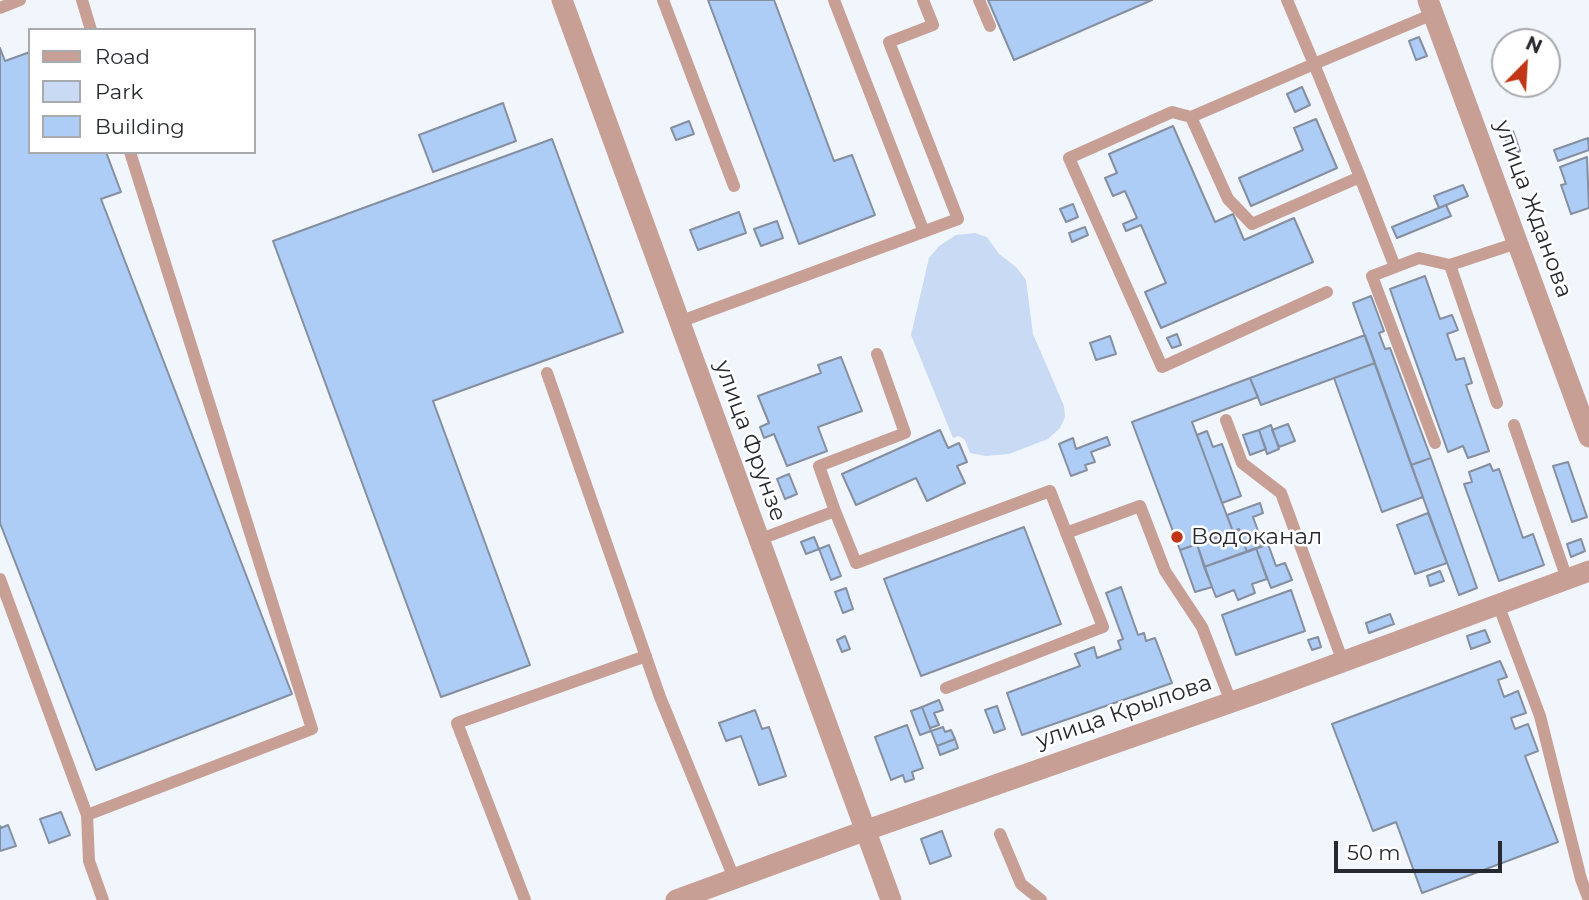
<!DOCTYPE html>
<meta charset="utf-8">
<style>
body{margin:0}
#map{position:relative;width:1589px;height:900px;overflow:hidden;background:#f1f5fc;font-family:Montserrat,sans-serif}
canvas{display:block}
.legend{position:absolute;left:28px;top:28px;width:228px;height:126px;box-sizing:border-box;background:#fff;border:2px solid #a9aaad;margin:0;padding:9px 12px;list-style:none;font-size:21px;color:#272b31}
.legend li{display:flex;align-items:center;gap:14px;height:35px}
.legend b{width:35px;border:2px solid #a9aaad}
.north{position:absolute;left:1491px;top:28px;width:70px;height:70px;box-sizing:border-box;background:#fff;border:2px solid #a9aaad;border-radius:50%;rotate:24deg;font-size:19px;font-weight:700;line-height:28px;text-align:center;color:#272b31}
.north::after{content:'';display:block;margin:auto;width:24px;height:32px;background:#c03616;clip-path:polygon(50% 0,100% 100%,50% 72%,0 100%)}
.scale{position:absolute;left:1334px;top:841px;width:168px;height:32px;box-sizing:border-box;border:4px solid #272b31;border-top:0;padding-left:9px;font-size:21px;line-height:24px;white-space:nowrap;color:#272b31;-webkit-text-stroke:5px #fff;paint-order:stroke}
</style>
<div id="map">
<canvas width="1589" height="900"></canvas>
<ul class="legend">
<li><b style="height:9px;background:#c89f95"></b>Road</li>
<li><b style="height:19px;background:#c8daf4"></b>Park</li>
<li><b style="height:19px;background:#adccf6"></b>Building</li>
</ul>
<div class="north">N</div>
<div class="scale">50 m</div>
</div>
<script>
const context = document.querySelector('canvas').getContext('2d');
context.lineJoin = 'round';
function fillPath(path, color) { context.fillStyle = color; context.fill(path, 'evenodd'); }
const toPath = rows => new Path2D(rows.map(r => 'M' + r).join(''));
function strokePath(path, color, width, dash) { context.strokeStyle = color; context.lineWidth = width; context.lineCap = dash ? 'butt' : 'round'; context.setLineDash(dash || []); context.stroke(path); }
function drawText(font, color, halo, rows, align = 'center') {
  context.font = font + ' Montserrat,sans-serif'; context.lineWidth = 5; context.setLineDash([]); context.textBaseline = 'middle'; context.strokeStyle = halo; context.fillStyle = color; for (const [text, x, y, turn = 0] of rows) {
    context.save(); context.translate(x, y); context.rotate((+turn || 0) * Math.PI / 180); context.textAlign = isNaN(turn) ? turn : align; if (halo) context.strokeText(text, 0, 0); context.fillText(text, 0, 0); context.restore();
  }
}
fillPath(toPath([
 [975,233,987,237,999,254,1016,267,1026,280,1033,334,1064,406,1065,417,1060,428,1048,439,1009,454,986,456,970,453,965,440,959,436,953,438,911,335,929,258,939,246,956,235]
]), '#c8daf4');
const building = toPath([
 [708,0,774,0,834,161,852,155,875,215,799,244,708,0],
 [988,0,1152,0,1014,60,988,0],
 [1419,37,1427,56,1416,60,1409,41,1419,37],
 [0,48,5,61,30,52,30,152,106,152,121,192,101,199,292,694,96,770,0,523,0,48],
 [1302,87,1310,105,1295,112,1287,94,1302,87],
 [503,103,516,141,433,172,419,135,503,103],
 [1316,119,1337,168,1251,206,1239,178,1303,150,1294,128,1316,119],
 [689,121,694,134,676,140,671,128,689,121],
 [1173,126,1215,222,1233,214,1244,240,1294,218,1313,262,1161,328,1145,292,1166,283,1141,225,1126,231,1123,224,1137,218,1125,191,1113,196,1105,178,1117,173,1109,154,1173,126],
 [1513,131,1520,151,1511,155,1504,135,1513,131],
 [1588,138,1589,150,1558,161,1554,150,1588,138],
 [552,139,623,332,433,401,530,665,441,697,273,241,552,139],
 [1587,157,1589,208,1571,214,1561,185,1566,184,1560,167,1587,157],
 [1463,185,1468,196,1439,208,1434,196,1463,185],
 [1073,204,1078,217,1066,222,1060,209,1073,204],
 [1446,205,1451,216,1397,238,1392,227,1446,205],
 [739,212,746,233,698,250,690,230,739,212],
 [777,221,783,238,761,246,754,229,777,221],
 [1085,227,1088,235,1072,242,1069,233,1085,227],
 [1425,276,1440,319,1452,315,1458,330,1447,334,1456,360,1464,358,1472,383,1466,385,1489,451,1468,458,1463,446,1448,452,1390,289,1425,276],
 [1371,296,1384,331,1379,333,1385,349,1390,348,1431,458,1411,465,1353,303,1371,296],
 [1177,334,1181,345,1172,348,1167,338,1177,334],
 [1365,335,1375,363,1261,405,1250,378,1365,335],
 [1110,336,1116,354,1096,360,1090,343,1110,336],
 [841,357,862,411,818,427,827,451,787,466,774,434,764,438,760,427,769,423,758,396,821,373,818,365,841,357],
 [1375,363,1423,497,1382,512,1334,378,1375,363],
 [1250,378,1258,397,1192,422,1233,532,1180,550,1132,422,1250,378],
 [1288,424,1295,441,1279,447,1272,430,1288,424],
 [1271,425,1279,449,1267,454,1259,430,1271,425],
 [940,430,948,448,959,443,967,462,957,466,965,483,927,501,916,478,856,505,842,474,940,430],
 [1259,430,1266,449,1250,455,1243,435,1259,430],
 [1207,431,1213,447,1222,444,1241,496,1222,503,1197,435,1207,431],
 [1107,437,1110,445,1091,452,1095,462,1085,465,1087,470,1071,476,1059,444,1073,438,1076,449,1107,437],
 [1431,458,1477,588,1459,595,1411,465,1431,458],
 [1568,462,1587,517,1572,522,1553,466,1568,462],
 [1490,464,1493,471,1499,469,1523,538,1533,534,1544,565,1499,581,1464,484,1472,482,1469,472,1490,464],
 [789,474,797,494,785,499,777,479,789,474],
 [1260,503,1263,513,1253,517,1259,534,1268,531,1272,543,1247,552,1239,529,1233,532,1227,515,1260,503],
 [1428,513,1447,563,1415,574,1397,525,1428,513],
 [1024,527,1061,624,921,676,884,579,1024,527],
 [1239,529,1247,552,1204,567,1197,544,1239,529],
 [814,537,819,549,806,554,801,542,814,537],
 [1581,539,1585,551,1571,557,1567,544,1581,539],
 [1197,544,1212,587,1195,592,1180,550,1197,544],
 [1268,544,1276,566,1285,563,1292,580,1271,588,1256,548,1268,544],
 [829,545,841,576,831,580,819,549,829,545],
 [1256,548,1267,579,1252,584,1255,593,1238,600,1234,590,1216,597,1204,567,1256,548],
 [1440,571,1444,581,1430,586,1427,576,1440,571],
 [1121,587,1138,635,1144,633,1146,641,1155,638,1172,683,1022,735,1007,693,1080,666,1075,654,1094,647,1097,658,1121,649,1118,641,1123,639,1106,593,1121,587],
 [846,588,853,609,843,613,835,592,846,588],
 [1291,590,1305,631,1236,655,1222,615,1291,590],
 [1390,614,1394,624,1369,633,1366,623,1390,614],
 [1485,630,1490,642,1471,649,1467,636,1485,630],
 [845,636,850,649,842,652,837,640,845,636],
 [1318,637,1321,647,1312,650,1308,640,1318,637],
 [1500,661,1507,677,1498,680,1504,697,1518,691,1526,713,1511,718,1515,729,1528,724,1538,751,1525,756,1558,842,1422,893,1396,822,1373,831,1332,724,1500,661],
 [939,700,943,710,934,713,939,725,930,728,922,707,939,700],
 [997,706,1005,729,994,733,985,710,997,706],
 [922,707,931,731,920,735,911,711,922,707],
 [755,710,762,729,769,727,786,776,759,785,741,736,726,741,719,723,755,710],
 [907,725,923,768,912,772,914,779,905,782,903,775,891,780,875,737,907,725],
 [943,727,945,732,951,730,955,739,937,746,931,731,943,727],
 [955,739,958,748,940,755,937,746,955,739],
 [61,812,70,835,49,843,40,819,61,812],
 [8,825,16,846,0,851,0,826,1,828,8,825],
 [942,831,951,856,930,864,921,839,942,831]
]);
fillPath(building, '#adccf6');
strokePath(building, '#858f9f', 2);
strokePath(toPath([
 [82,0,91,30],
 [663,0,734,186],
 [834,0,924,232],
 [979,0,990,26],
 [1287,0,1314,64,1360,177,1252,224,1228,199,1191,117,1314,64,1433,14],
 [0,8,20,0],
 [1191,117,1172,112,1069,158,1162,367,1327,292],
 [1360,177,1395,267],
 [679,322,958,219,889,42,933,25,923,0],
 [547,373,660,697,734,878],
 [1497,403,1450,265,1517,243],
 [1226,420,1242,463,1281,493,1343,662],
 [1514,425,1567,579],
 [1435,443,1372,276,1419,258,1450,265],
 [835,511,819,466,905,433,877,354],
 [1066,533,1140,506,1165,571,1202,627,1231,702],
 [758,540,835,511,856,563,1050,491,1103,627,946,688],
 [0,579,87,815,89,861,103,900],
 [1498,604,1540,716,1581,879,1589,900],
 [87,815,312,729,130,152],
 [1000,834,1021,884,1041,900],
 [525,900,457,723,646,656]
]), '#c89f95', 12);
strokePath(toPath([
 [562,0,891,900],
 [1428,0,1589,437],
 [676,900,864,831,1266,690,1589,571]
]), '#c89f95', 21);
for (const [x, y, r, color] of [
 [1177,537,7,"#c03616"]
]) { const dot = new Path2D(); dot.arc(x, y, r, 0, 2 * Math.PI); context.fillStyle = color; context.fill(dot); strokePath(dot, '#fff', 2.5); }
drawText('23px', '#272b31', '#fff', [
 ["улица Жданова",1533,209,70],
 ["улица Фрунзе",750,441,70],
 ["улица Крылова",1124,712,-19]
]);
drawText('23px', '#272b31', '#fff', [
 ["Водоканал",1191,537]
], 'left');
</script>
